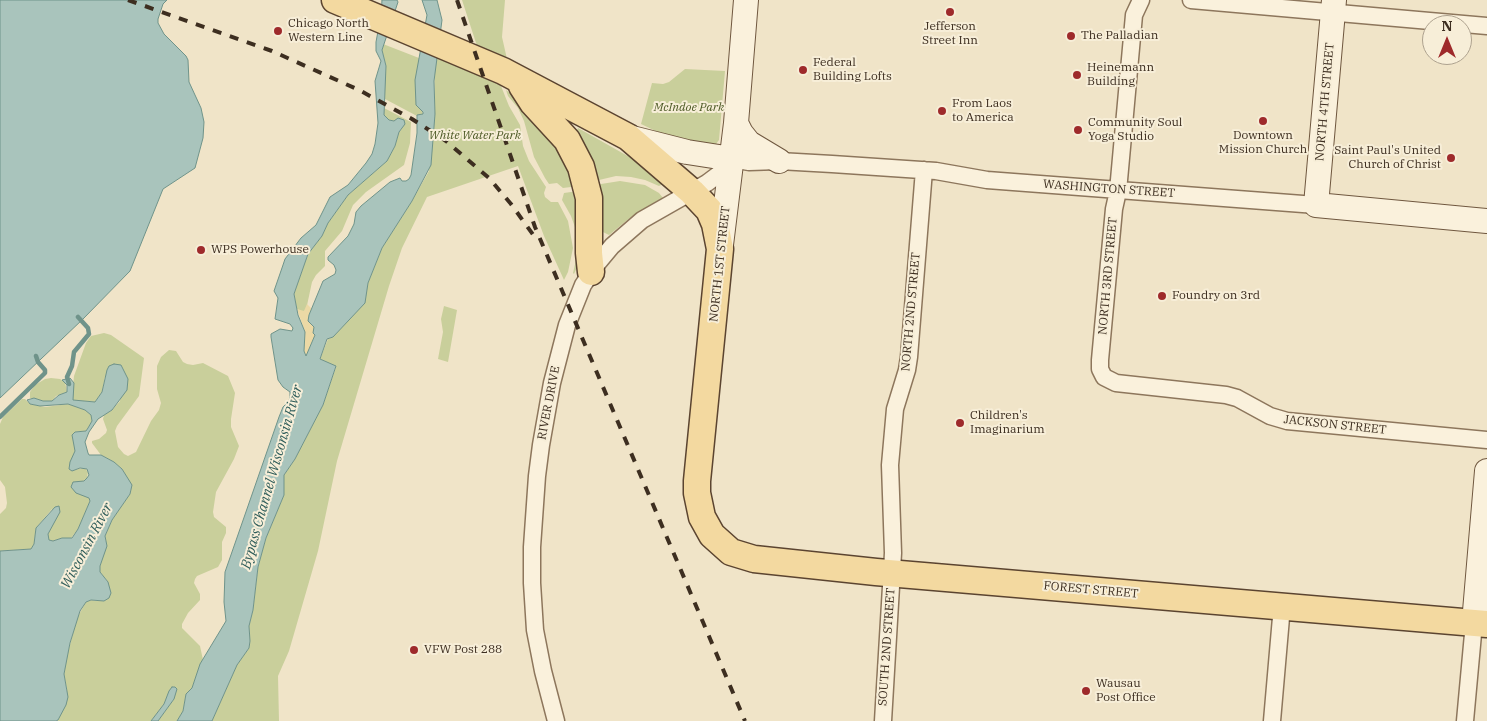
<!DOCTYPE html>
<style>
body{margin:0}
#map{position:relative;width:1487px;height:721px;overflow:hidden;background:#f0e4c8;font-family:"IBM Plex Serif",serif}
canvas{display:block}
.north{position:absolute;left:1422px;top:15px;width:50px;height:50px;box-sizing:border-box;background:#f7eed8;border:1px solid #ada18e;border-radius:50%;rotate:0deg;font-size:14px;font-weight:700;line-height:20px;text-align:center;color:#3d2e20}
.north::after{content:'';display:block;margin:auto;width:18px;height:22px;background:#9e2a2b;clip-path:polygon(50% 0,100% 100%,50% 72%,0 100%)}
</style>
<div id="map">
<canvas width="1487" height="721"></canvas>
<div class="north">N</div>
</div>
<script>
const context = document.querySelector('canvas').getContext('2d');
context.lineJoin = 'round';
function fillPath(path, color) { context.fillStyle = color; context.fill(path, 'evenodd'); }
const toPath = rows => new Path2D(rows.map(r => 'M' + r).join(''));
function strokePath(path, color, width, dash) { context.strokeStyle = color; context.lineWidth = width; context.lineCap = dash ? 'butt' : 'round'; context.setLineDash(dash || []); context.stroke(path); }
function drawText(font, color, halo, rows, align = 'center') {
  context.font = font + ' "IBM Plex Serif",serif'; context.lineWidth = 4; context.setLineDash([]); context.textBaseline = 'middle'; context.strokeStyle = halo; context.fillStyle = color; for (const [text, x, y, turn = 0] of rows) {
    context.save(); context.translate(x, y); context.rotate((+turn || 0) * Math.PI / 180); context.textAlign = isNaN(turn) ? turn : align; if (halo) context.strokeText(text, 0, 0); context.fillText(text, 0, 0); context.restore();
  }
}
fillPath(toPath([
 [462,0,505,0,502,37,507,59,477,46],
 [434,42,477,60,501,86,509,106,520,125,523,146,529,161,546,187,544,193,545,197,551,202,558,202,568,221,573,248,568,272,564,280,544,236,518,166,427,197,402,248,389,286,337,461,318,551,289,651,278,676,279,721,212,721,237,665,249,648,250,641,249,626,253,610,258,567,266,538,284,495,284,475,295,459,323,405,336,367,320,359,328,339,333,337,364,303,368,283,382,248,412,201,429,171,435,114],
 [383,44,419,58,421,108,423,114,417,116,385,99,384,83,386,66,382,50],
 [685,69,725,71,719,140,716,144,712,145,664,135,641,124,652,83,663,84,669,82],
 [506,90,538,115,575,183,571,187,563,188,557,183,549,184,545,178,534,157,524,121,518,108,508,96],
 [384,108,411,122,410,143,404,165,366,192,353,205,342,231,325,251,325,266,316,275,312,282,306,310,302,312,297,309,294,294,308,254,322,236,328,223,348,195,387,161,395,146,399,132,403,127,394,121,386,119,384,115],
 [578,128,633,159,664,182,663,184,659,186,645,180,631,177,616,176,599,180,594,178,576,132],
 [620,181,645,185,659,193,663,198,631,217,609,235,601,231,596,188,601,184],
 [571,192,578,193,578,265,574,274,573,273,577,256,576,230,571,216,562,200,564,193],
 [444,306,457,310,448,362,438,359,443,332,441,319],
 [104,333,111,335,144,358,139,396,117,426,115,431,118,447,124,454,128,456,136,452,151,421,159,410,161,403,157,389,157,366,161,357,169,350,176,351,183,362,187,364,193,365,203,363,228,376,235,393,231,419,231,427,239,446,234,459,216,492,213,512,214,517,226,527,226,533,222,542,222,560,218,567,197,576,195,579,194,583,200,594,200,600,188,613,182,624,182,628,200,646,203,660,192,688,186,694,183,711,177,721,158,721,174,699,169,693,164,704,151,721,56,721,58,720,67,690,64,674,67,656,77,618,86,602,91,600,97,601,108,582,100,572,100,566,106,542,105,536,112,520,130,494,131,485,122,469,114,462,101,455,92,443,92,441,99,439,106,433,107,430,103,419,104,415,112,410,120,401,123,370,121,365,105,377,102,392,95,402,77,401,72,400,72,397,74,376,86,343,91,336],
 [51,378,60,379,65,382,67,392,56,396,52,401,43,401,30,398,30,392,35,385,45,379],
 [22,399,25,399,30,404,45,407,68,404,85,410,91,415,92,421,88,428,86,431,75,432,75,451,73,470,85,468,88,472,87,478,82,482,85,496,89,498,90,501,78,529,71,538,62,538,53,541,49,540,47,537,51,527,52,509,36,528,34,544,31,549,0,551,0,514,6,508,7,503,5,487,0,480,0,424,3,417]
]), '#c9cf9b');
fillPath(toPath([
 [307,304,312,309,309,315,311,325,314,327,315,335,307,357,304,351,305,332,297,309,304,311]
]), '#ecd9a5');
const water = toPath([
 [0,0,167,0,163,4,158,19,158,23,164,34,186,56,188,60,189,82,201,108,204,122,203,138,195,168,163,189,130,271,83,319,0,398,0,0],
 [382,0,397,0,398,2,382,50,386,66,384,115,389,120,394,121,398,118,404,120,405,124,399,132,395,146,387,161,348,195,328,223,322,236,308,254,294,294,298,315,305,332,304,351,306,356,315,335,313,333,314,327,308,321,309,315,323,281,335,274,336,270,334,265,328,260,328,257,348,236,354,224,356,212,361,206,390,182,400,178,402,181,406,181,409,179,411,175,417,133,417,115,423,114,423,112,416,105,415,80,427,15,422,0,437,0,442,20,434,81,435,114,431,165,412,201,382,248,368,283,365,303,333,337,327,339,320,359,336,366,323,405,295,459,284,475,284,495,266,538,258,567,253,610,249,626,250,641,249,648,237,665,212,721,177,721,183,711,186,694,192,688,200,664,226,621,224,602,225,572,279,417,283,407,289,401,290,397,290,392,283,387,278,380,271,337,271,334,280,329,292,331,293,328,290,324,275,319,278,298,274,291,283,265,285,259,301,238,316,225,330,197,348,185,366,163,372,154,375,144,378,123,375,81,381,61,376,51,376,42,381,15,382,0],
 [114,364,121,365,128,379,127,390,112,410,98,419,89,432,85,442,88,453,89,455,101,455,114,462,122,469,132,485,130,494,112,520,105,536,107,546,100,566,100,572,108,582,111,593,109,598,104,601,91,600,86,602,80,611,70,643,64,674,68,697,66,705,58,720,56,721,0,721,0,551,31,549,34,544,36,528,55,507,59,506,60,512,48,534,49,540,53,541,62,538,72,538,78,529,90,501,89,498,76,493,71,487,73,482,84,481,87,478,89,475,87,469,80,468,72,471,69,469,70,462,75,451,72,435,75,432,86,431,88,428,92,421,91,415,85,410,68,404,40,406,30,404,27,400,34,398,43,401,52,401,59,395,67,392,67,385,62,380,70,378,74,383,73,400,95,402,102,392,107,370,109,366,114,364],
 [172,687,175,687,177,689,174,699,158,721,151,721,164,704,169,691,172,687]
]);
fillPath(water, '#a9c4bc');
strokePath(water, '#6f938a', 1);
strokePath(toPath([
 [69,384,67,377,72,366,74,352,89,334,88,328,78,317],
 [0,417,45,373,45,370,38,362,36,356]
]), '#6f938a', 4.5);
const street = toPath([
 [1141,0,1134,15,1118,191,1114,209,1100,360,1100,369,1104,377,1116,383,1226,395,1237,398,1270,416,1287,421,1487,440],
 [1191,0,1487,26],
 [556,721,543,671,535,630,532,583,532,547,537,476,541,445,552,383,567,325,583,285,597,264,612,246,642,220,707,183,723,171,732,159,749,162,779,161,832,164,936,171,987,180,1316,205],
 [883,721,893,553,890,465,895,409,907,370,909,357,924,170],
 [1272,721,1282,606],
 [1465,721,1474,623]
]);
const secondary = toPath([
 [1334,0,1316,205,1487,221],
 [736,123,741,133,749,143,779,161],
 [628,137,687,152,732,159],
 [721,245,736,123,746,0],
 [1474,623,1487,471]
]);
const primary = toPath([
 [335,0,503,71,628,137,692,192,709,210,715,224,720,249,697,481,697,493,702,517,712,535,731,552,754,559,876,572,1487,624],
 [522,86,533,103,567,140,581,167,589,198,589,253,591,272]
]);
strokePath(street, '#8d765c', 19);
strokePath(secondary, '#6f573f', 26);
strokePath(primary, '#5b4430', 29);
strokePath(street, '#faf1dc', 16);
strokePath(secondary, '#faf1dc', 24);
strokePath(primary, '#f3d9a0', 26);
strokePath(toPath([
 [128,0,272,51,359,90,412,119,446,141,489,178,511,204,534,236],
 [457,0,535,227,745,721]
]), '#3d2e20', 4, [9, 9]);
for (const [x, y, r, color] of [
 [950,12,5,"#9e2a2b"],
 [278,31,5,"#9e2a2b"],
 [1071,36,5,"#9e2a2b"],
 [803,70,5,"#9e2a2b"],
 [1077,75,5,"#9e2a2b"],
 [942,111,5,"#9e2a2b"],
 [1263,121,5,"#9e2a2b"],
 [1078,130,5,"#9e2a2b"],
 [1451,158,5,"#9e2a2b"],
 [201,250,5,"#9e2a2b"],
 [1162,296,5,"#9e2a2b"],
 [960,423,5,"#9e2a2b"],
 [414,650,5,"#9e2a2b"],
 [1086,691,5,"#9e2a2b"]
]) { const dot = new Path2D(); dot.arc(x, y, r, 0, 2 * Math.PI); context.fillStyle = color; context.fill(dot); strokePath(dot, '#f7eed8', 2); }
drawText('12px', '#3d2e20', '#f7eed8', [
 ["Chicago North",288,24],
 ["Western Line",288,38],
 ["Jefferson",950,27,"center"],
 ["Street Inn",950,41,"center"],
 ["The Palladian",1081,36],
 ["Federal",813,63],
 ["Building Lofts",813,77],
 ["Heinemann",1087,68],
 ["Building",1087,82],
 ["From Laos",952,104],
 ["to America",952,118],
 ["Community Soul",1088,123],
 ["Yoga Studio",1088,137],
 ["Downtown",1263,136,"center"],
 ["Mission Church",1263,150,"center"],
 ["Saint Paul's United",1441,151,"right"],
 ["Church of Christ",1441,165,"right"],
 ["WPS Powerhouse",211,250],
 ["Foundry on 3rd",1172,296],
 ["Children's",970,416],
 ["Imaginarium",970,430],
 ["VFW Post 288",424,650],
 ["Wausau",1096,684],
 ["Post Office",1096,698]
], 'left');
drawText('12px', '#3d2e20', '#f7eed8', [
 ["NORTH 4TH STREET",1325,102,-85],
 ["WASHINGTON STREET",1109,189,4],
 ["NORTH 1ST STREET",720,264,-84],
 ["NORTH 3RD STREET",1108,276,-85],
 ["NORTH 2ND STREET",911,312,-85],
 ["RIVER DRIVE",549,403,-79],
 ["JACKSON STREET",1335,425,6],
 ["FOREST STREET",1091,590,5],
 ["SOUTH 2ND STREET",887,647,-86]
]);
drawText('italic 12px', '#4d5a26', '#f7eed8', [
 ["McIndoe Park",689,108],
 ["White Water Park",475,136]
]);
drawText('italic 14px', '#2f5d5a', '#f7eed8', [
 ["Bypass Channel Wisconsin River",272,477,-74],
 ["Wisconsin River",87,546,-62]
]);
</script>
